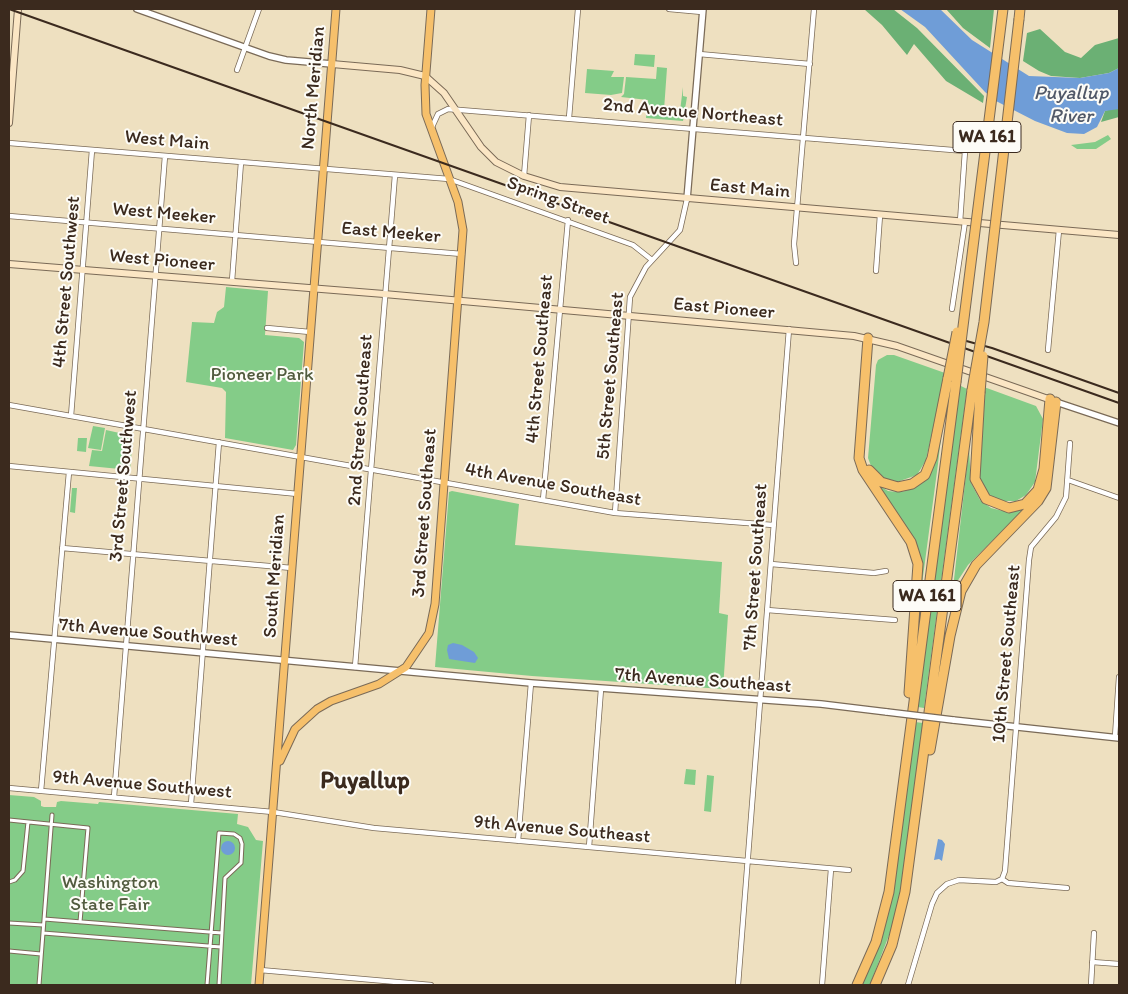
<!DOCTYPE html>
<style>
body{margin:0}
#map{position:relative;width:1128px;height:994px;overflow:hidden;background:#eee0c0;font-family:Itim,sans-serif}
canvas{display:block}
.frame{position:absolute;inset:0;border:10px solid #3b2a1e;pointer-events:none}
</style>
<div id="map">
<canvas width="1128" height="994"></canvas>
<div class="frame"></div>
</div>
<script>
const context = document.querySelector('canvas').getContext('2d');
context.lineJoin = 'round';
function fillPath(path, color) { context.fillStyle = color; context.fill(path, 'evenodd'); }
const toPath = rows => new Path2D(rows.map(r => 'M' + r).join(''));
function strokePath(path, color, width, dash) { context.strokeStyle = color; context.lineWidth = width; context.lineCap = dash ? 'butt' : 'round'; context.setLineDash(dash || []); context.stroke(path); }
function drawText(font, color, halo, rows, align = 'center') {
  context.font = font + ' Itim,sans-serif'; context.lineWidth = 4; context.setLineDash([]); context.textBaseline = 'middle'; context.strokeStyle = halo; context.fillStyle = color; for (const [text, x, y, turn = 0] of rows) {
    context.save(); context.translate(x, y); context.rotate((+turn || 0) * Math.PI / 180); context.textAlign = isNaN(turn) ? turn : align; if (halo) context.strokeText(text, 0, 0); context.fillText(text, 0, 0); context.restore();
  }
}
fillPath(toPath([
 [635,54,655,55,654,67,634,65],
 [657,67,667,68,664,110,680,111,683,87,683,96,687,97,683,121,646,118,648,100,621,97,624,94,626,77,656,79],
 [587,69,614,71,611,77,624,77,622,93,611,95,585,93],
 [1108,135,1111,139,1096,149,1077,149,1071,145,1095,142],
 [226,287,268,291,265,335,299,338,304,342,296,445,293,450,225,438,226,392,222,388,186,382,192,322,214,323,217,312,224,307],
 [887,355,894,355,945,373,926,460,917,475,897,482,881,478,871,466,868,458,876,365,878,360],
 [959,385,967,389,924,708,918,707,918,701],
 [984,387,1036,406,1043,419,1035,482,1026,495,1016,501,1002,501,995,499,989,495,980,483,979,473],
 [93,426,105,428,101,450,88,448],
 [942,428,938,464,922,584,916,542,875,483,888,491,897,492,906,491,923,482,928,476],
 [106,430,133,436,130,470,89,466,92,450,102,451],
 [78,438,87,438,86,452,77,451],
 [969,448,971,483,980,500,991,508,1003,511,1015,511,1026,507,968,565,953,588],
 [72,488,77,488,75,513,70,512],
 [452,491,519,504,515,545,722,562,719,613,728,615,723,689,532,676,435,667,449,492],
 [915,722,923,723,899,902,891,930,871,982,870,985,862,985,883,934,894,892],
 [686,769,696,770,695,785,684,784],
 [707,775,714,776,711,812,704,811],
 [9,795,34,797,41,801,41,806,44,807,56,807,57,802,61,801,98,804,99,802,238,814,237,824,248,827,256,840,263,841,251,985,9,985]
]), '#84cc88');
fillPath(toPath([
 [864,9,893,9,898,13,917,28,984,96,983,103,946,81,914,44,907,55,882,25],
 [946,9,994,9,990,48,963,28],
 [1040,29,1065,52,1081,58,1095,45,1119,38,1119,68,1109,73,1080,78,1051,76,1039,71,1023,61,1027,33],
 [1111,109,1119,109,1119,117,1101,122,1105,111]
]), '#6bb074');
fillPath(toPath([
 [900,9,940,9,972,40,1029,76,1080,78,1109,73,1119,68,1119,109,1105,111,1097,127,1084,134,1067,133,1035,121,996,101,985,92,925,27],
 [453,643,462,645,474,652,478,658,475,663,449,659,447,650,448,645],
 [938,839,942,840,945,844,942,861,939,859,934,860],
 '221 848a7 7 0 1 1 14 0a7 7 0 1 1-14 0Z'
]), '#6f9dd7');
const pedestrian = toPath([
 [9,820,88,828,80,922],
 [9,882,15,880,23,871,28,822],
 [44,919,222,933],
 [9,923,43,925],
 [43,933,221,947],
 [9,951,41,954],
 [39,985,52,815],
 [207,985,219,833,234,834,240,838,242,844,241,863,225,878,219,985]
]);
const minor = toPath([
 [669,9,702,12],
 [699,54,810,64],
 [237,70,259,9],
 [569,118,578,9],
 [432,127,438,114,448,109,965,151,960,222],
 [9,143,449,179,633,245,652,260],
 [524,176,529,115],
 [9,216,462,254],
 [796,263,794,244,814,9],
 [876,271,880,215],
 [232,281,241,162],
 [952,309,965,222],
 [267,328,310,332],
 [1048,350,1059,230],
 [9,405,615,513,773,525],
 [71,416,92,150],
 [9,466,298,494],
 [1068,480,1119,498],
 [543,500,568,220],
 [615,513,630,297,646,267,680,230,687,199],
 [62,548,292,568],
 [771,564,874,573,886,571],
 [767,610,895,620],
 [355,667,395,175],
 [1115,737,1119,677],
 [9,788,273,812,374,828,849,870],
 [41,791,69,472],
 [114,797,165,156],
 [191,804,219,442],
 [518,841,531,683],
 [589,847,601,689],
 [1002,879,1005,871,1029,560,1031,547,1056,517,1066,497,1070,443],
 [1002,879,1008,883,1067,888],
 [1092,962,1119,964],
 [260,970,431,985],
 [738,985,789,329],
 [822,985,831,869],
 [908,985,932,904,937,893,947,884,959,880,996,882,1002,879],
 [1091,985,1094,933]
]);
const tertiary = toPath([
 [137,9,269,56,286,60,332,64],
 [687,199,703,9],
 [1056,402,1119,423],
 [9,635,531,683,821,704,887,712],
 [953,720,1119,738]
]);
const secondary = toPath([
 [332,64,400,70,425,76,444,93,481,147,496,162,524,176,560,187,1119,235],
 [9,123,18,9],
 [9,264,384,294,854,336,897,346,1054,401]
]);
const primary = toPath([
 [280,761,295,729,317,709,331,701,379,684,406,667,429,633,435,604,463,230,458,202,426,114,425,85,431,9],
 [259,985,336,9]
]);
const motorway = toPath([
 [1019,19,1020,9],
 [868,338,859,458,863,470,911,542,918,564,909,693],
 [980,393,975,479,986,499,1009,508,1025,504,1038,490,1044,469,1050,399],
 [869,470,881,482,898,487,912,484,925,475,932,458,948,378],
 [930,750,950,636,961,591,976,565,1038,501,1046,488,1056,402],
 [857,985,876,942,889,892,956,382],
 [875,985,892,945,905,892,972,390]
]);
strokePath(pedestrian, '#7a6a57', 5);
strokePath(minor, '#7a6a57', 6);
strokePath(tertiary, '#7a6a57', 8);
strokePath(secondary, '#7a6a57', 8);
strokePath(primary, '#7a6a57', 9);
strokePath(motorway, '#7a6a57', 11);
strokePath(pedestrian, '#fff', 3);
strokePath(minor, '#fff', 4.5);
strokePath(tertiary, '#fff', 5.5);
strokePath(secondary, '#fbe6c4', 6);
strokePath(primary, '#f6c06b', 7);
strokePath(motorway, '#f6c06b', 9);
strokePath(toPath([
 [9,9,1119,403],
 [959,339,992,348,1119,393]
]), '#3b2a1e', 2);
const tertiaryBridge = toPath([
 [887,712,953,720]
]);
const motorwayBridge = toPath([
 [948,378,957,332],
 [956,382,1003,9],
 [972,390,984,322,1019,19],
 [980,393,983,356]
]);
strokePath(tertiaryBridge, '#7a6a57', 8, []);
strokePath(motorwayBridge, '#7a6a57', 11, []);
strokePath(tertiaryBridge, '#fff', 5.5);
strokePath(motorwayBridge, '#f6c06b', 9);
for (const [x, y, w] of [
 [987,137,68],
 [927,596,68]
]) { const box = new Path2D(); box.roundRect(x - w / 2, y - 15.5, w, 31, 4); context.fillStyle = '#fdfcf7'; context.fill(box); strokePath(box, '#3b2a1e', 1); }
drawText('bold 18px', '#3b2a1e', null, [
 ["WA 161",987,137],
 ["WA 161",927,596]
]);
drawText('19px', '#3b2a1e', '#fdfcf7', [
 ["North Meridian",314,88,-85],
 ["2nd Avenue Northeast",693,113,5],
 ["West Main",167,141,5],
 ["East Main",750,189,5],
 ["Spring Street",558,201,20],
 ["West Meeker",164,214,5],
 ["East Meeker",391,233,5],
 ["West Pioneer",162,261,5],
 ["4th Street Southwest",67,282,-85],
 ["East Pioneer",724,309,5],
 ["4th Street Southeast",540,359,-85],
 ["5th Street Southeast",611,376,-85],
 ["2nd Street Southeast",361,420,-86],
 ["3rd Street Southwest",124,476,-85],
 ["4th Avenue Southeast",553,485,10],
 ["3rd Street Southeast",425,513,-86],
 ["7th Street Southeast",756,567,-86],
 ["South Meridian",275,576,-86],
 ["7th Avenue Southwest",148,633,5],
 ["10th Street Southeast",1007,654,-85],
 ["7th Avenue Southeast",703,681,4],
 ["9th Avenue Southwest",142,785,5],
 ["9th Avenue Southeast",562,830,5]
]);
drawText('19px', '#515b3e', '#fdfcf7', [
 ["Pioneer Park",262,375],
 ["Washington",110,883],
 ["State Fair",110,905]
]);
drawText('italic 20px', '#505868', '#fdfcf7', [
 ["Puyallup",1071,94],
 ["River",1071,117]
]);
drawText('bold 24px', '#3b2a1e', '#fdfcf7', [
 ["Puyallup",365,782]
]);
</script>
